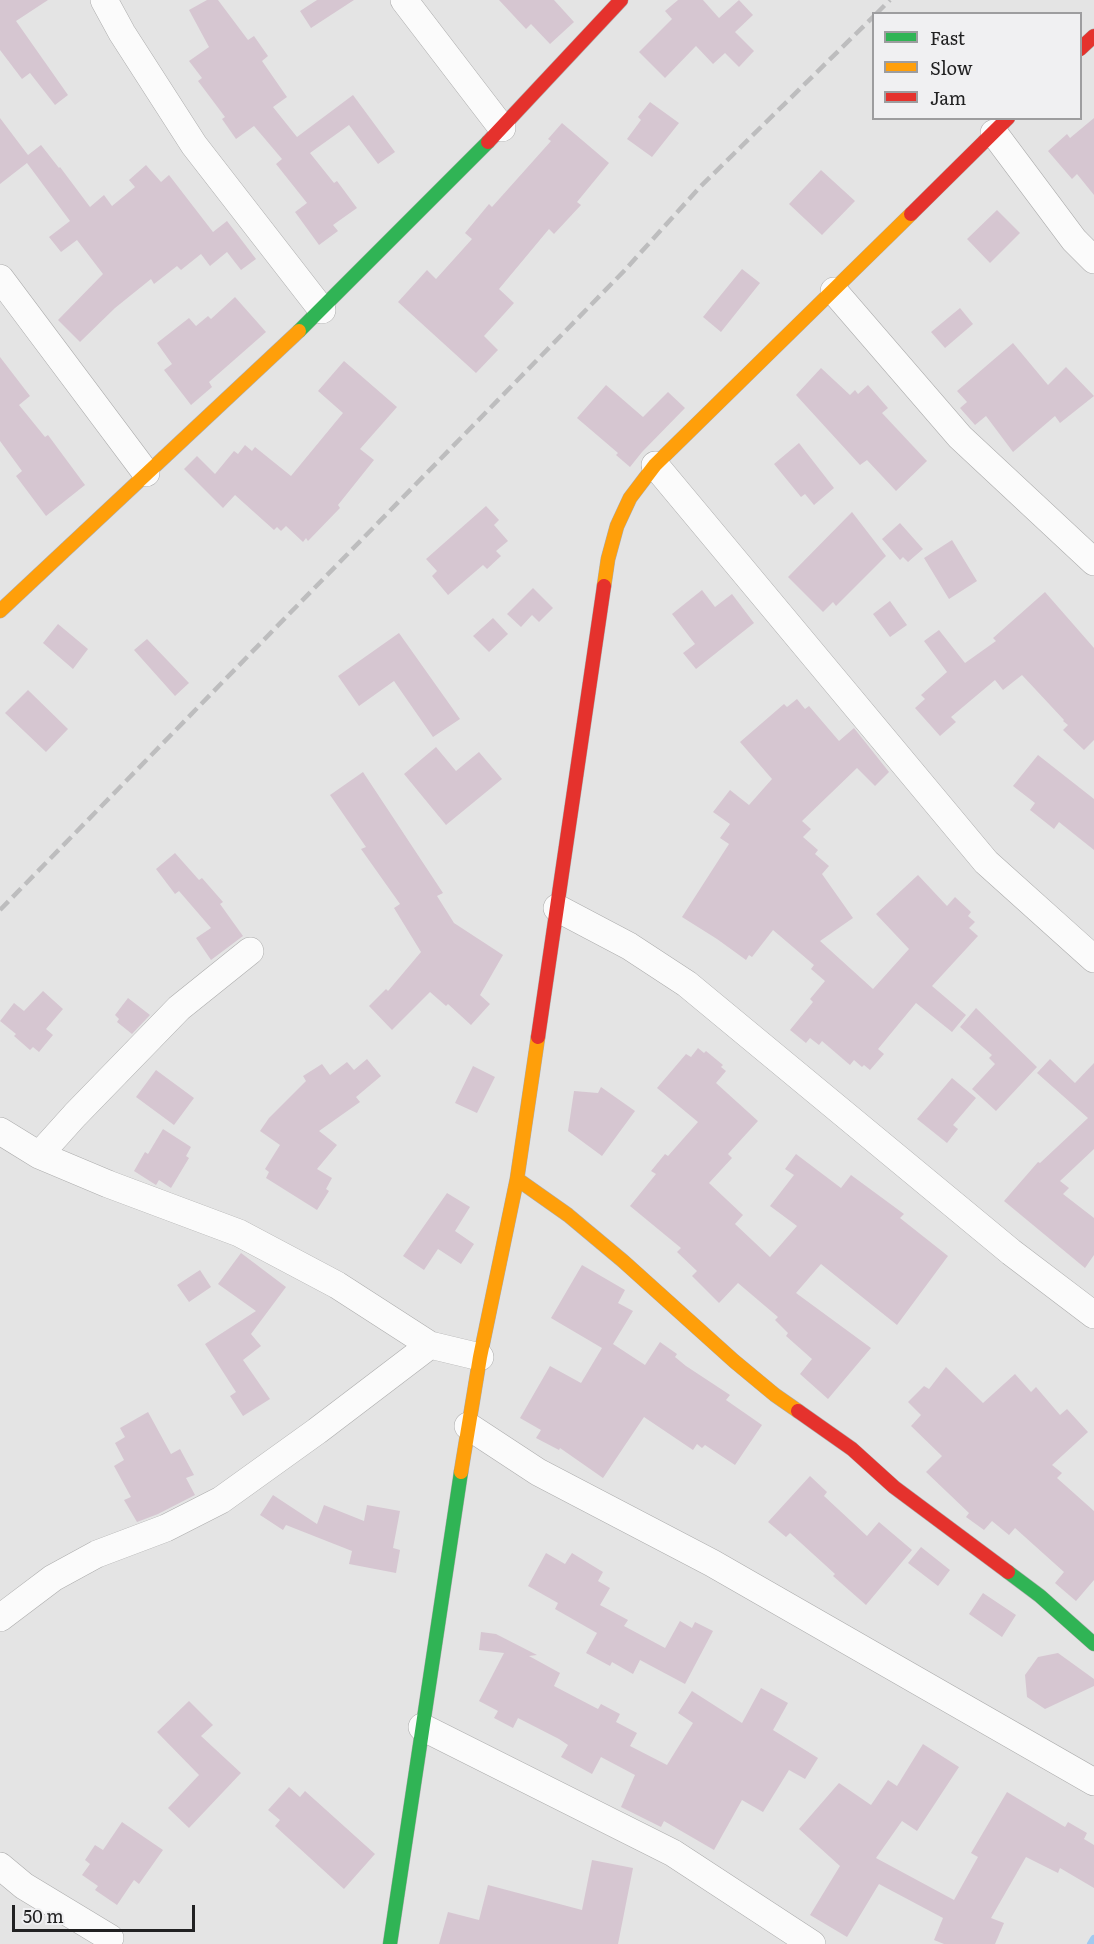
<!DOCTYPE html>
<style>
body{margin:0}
#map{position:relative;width:1094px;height:1944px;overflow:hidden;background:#e4e4e4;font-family:Literata,serif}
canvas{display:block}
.legend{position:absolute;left:872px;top:12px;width:210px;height:108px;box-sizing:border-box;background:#f0f0f2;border:2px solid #9d9d9f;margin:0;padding:8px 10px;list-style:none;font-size:18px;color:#212122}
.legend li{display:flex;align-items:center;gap:12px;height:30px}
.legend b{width:30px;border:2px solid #9d9d9f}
.scale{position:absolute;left:12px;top:1905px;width:183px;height:27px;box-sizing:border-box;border:3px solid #212122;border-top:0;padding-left:8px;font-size:18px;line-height:21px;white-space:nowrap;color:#212122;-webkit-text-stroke:4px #f0f0f2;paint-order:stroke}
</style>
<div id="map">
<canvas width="1094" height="1944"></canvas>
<ul class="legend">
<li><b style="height:8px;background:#30b455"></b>Fast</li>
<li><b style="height:8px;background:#ff9f0a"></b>Slow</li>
<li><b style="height:8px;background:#e5322d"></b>Jam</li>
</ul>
<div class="scale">50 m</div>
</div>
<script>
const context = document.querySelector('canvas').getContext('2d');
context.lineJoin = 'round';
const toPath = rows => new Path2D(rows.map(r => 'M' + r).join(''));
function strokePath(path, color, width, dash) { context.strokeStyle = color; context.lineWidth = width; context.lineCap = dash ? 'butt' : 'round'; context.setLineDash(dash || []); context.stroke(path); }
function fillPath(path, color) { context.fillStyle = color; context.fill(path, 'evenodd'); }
strokePath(toPath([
 [1091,1944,1094,1939]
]), '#a1caf0', 8);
fillPath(toPath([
 [0,0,48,0,16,21,68,95,55,105,30,73,22,79,0,50],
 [207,0,218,0,248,40,254,36,268,56,262,61,287,97,273,107,297,137,353,95,395,152,378,164,349,125,310,153,334,183,337,181,357,208,333,225,338,231,319,245,295,212,307,203,276,164,282,159,254,126,236,139,222,119,225,117,198,81,202,78,189,61,209,47,189,10],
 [317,0,354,0,311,28,300,11],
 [499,0,554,0,574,22,550,44,531,24,526,29],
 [678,0,703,0,719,18,739,0,753,15,735,32,754,51,739,67,725,53,713,64,696,46,665,78,639,52,672,19,665,11],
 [650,102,679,123,652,157,627,139,641,120,638,117],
 [0,118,28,155,41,145,59,168,60,167,90,207,104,195,112,206,135,187,129,180,146,165,161,182,169,175,213,232,227,221,256,259,241,270,227,252,210,266,201,254,181,270,177,266,154,284,151,279,115,308,80,342,58,320,103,274,77,240,61,252,49,237,70,221,27,163,0,184],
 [1094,118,1094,195,1077,174,1072,179,1048,151,1067,134,1070,138],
 [562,123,609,163,577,202,581,205,554,234,549,229,499,289,514,303,484,336,498,350,476,373,398,302,427,270,436,279,472,239,465,233,489,204,492,207,551,141,548,139],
 [821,170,855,201,822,235,789,204],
 [997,210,1020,233,990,263,967,239],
 [742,269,760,283,721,332,703,317],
 [235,297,266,332,209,382,212,387,191,405,164,370,172,364,157,343,189,318,196,326,208,316,211,319],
 [960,308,973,324,945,348,931,332],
 [1013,343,1048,385,1066,367,1094,396,1060,423,1055,416,1013,452,986,416,975,425,960,408,967,402,957,391],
 [0,357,30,396,19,405,45,437,48,435,85,485,46,516,16,476,22,471,0,441],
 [344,361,397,407,360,449,374,460,338,505,340,508,308,541,306,538,303,542,286,526,281,531,277,527,274,530,235,495,223,508,184,469,197,456,215,474,234,451,238,454,245,445,252,451,255,447,291,476,343,413,318,391],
 [821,368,850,395,855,390,858,394,868,385,888,408,882,413,927,461,896,491,867,460,860,465,796,395],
 [606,385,643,417,668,392,685,408,642,452,630,467,616,455,618,453,577,418],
 [799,443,834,488,814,505,805,494,801,497,774,464],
 [486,506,499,520,494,525,508,541,496,551,501,556,487,569,483,565,448,595,432,576,437,571,426,559],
 [852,512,886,556,836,606,833,602,823,612,788,577],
 [900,523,923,549,908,562,903,557,900,560,882,539],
 [952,540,977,581,949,599,924,558],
 [533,588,553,608,539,622,532,615,521,627,507,614],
 [702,590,715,607,732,594,754,623,696,669,683,653,695,644,672,614],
 [1045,592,1094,648,1094,740,1084,750,1063,730,1068,725,1063,721,1064,720,1022,675,1003,690,995,680,951,717,956,722,940,736,915,708,925,699,921,695,947,672,924,641,939,630,965,663,996,641,993,638],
 [890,601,907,625,890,637,873,614],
 [493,618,508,634,489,652,473,636],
 [58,624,88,649,73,669,43,643],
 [399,633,460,719,433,737,394,681,359,706,338,676],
 [147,639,189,683,175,696,134,650],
 [28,690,68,729,46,752,5,713],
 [797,699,805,709,809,706,839,741,854,728,889,772,875,786,857,768,802,821,811,829,803,837,818,850,815,854,829,866,822,874,853,918,820,941,873,989,909,949,876,914,918,875,947,906,955,897,971,912,968,916,975,922,969,928,978,936,932,986,966,1015,952,1032,916,1003,878,1049,884,1054,870,1070,864,1065,862,1067,854,1060,850,1065,822,1041,819,1045,810,1038,806,1043,790,1030,813,1002,810,999,825,981,811,969,814,965,773,930,752,957,749,955,746,960,717,939,682,917,729,844,720,838,730,824,713,812,730,790,749,805,772,779,740,742,784,704,787,707],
 [436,747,456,771,479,752,502,779,446,825,404,774],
 [1038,755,1094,799,1094,850,1059,822,1054,829,1030,810,1035,803,1013,786],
 [363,772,443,893,437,896,454,923,503,955,480,995,490,1004,471,1025,448,1004,446,1006,430,992,392,1030,369,1006,386,989,388,991,421,952,394,908,400,904,361,849,366,847,330,795],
 [175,853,199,880,202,878,223,902,220,904,243,936,211,960,196,938,211,928,179,891,175,894,156,869],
 [43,991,63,1009,46,1029,53,1035,39,1052,33,1047,30,1050,14,1036,16,1034,0,1021,14,1003,24,1011],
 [128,998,150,1015,132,1034,117,1022,119,1019,115,1015],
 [976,1008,1037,1067,996,1111,972,1089,995,1064,989,1058,992,1055,960,1027],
 [698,1048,704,1053,706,1051,723,1065,721,1067,726,1071,716,1083,758,1121,728,1154,732,1158,709,1183,743,1215,735,1224,770,1257,797,1226,770,1206,794,1175,785,1169,796,1154,841,1188,851,1175,904,1214,900,1218,948,1256,897,1325,821,1264,796,1293,871,1348,828,1399,800,1374,812,1359,786,1336,788,1333,775,1320,778,1317,738,1283,719,1303,692,1276,697,1271,677,1252,681,1248,630,1206,656,1174,651,1171,665,1154,668,1156,698,1122,657,1088,686,1054,691,1057],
 [367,1059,381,1076,356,1097,360,1102,319,1131,337,1145,317,1169,332,1178,326,1189,329,1191,317,1210,266,1178,269,1172,265,1169,280,1145,260,1131,269,1118,306,1081,303,1076,322,1064,330,1075,347,1062,354,1070],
 [1050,1059,1075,1083,1094,1063,1094,1149,1060,1181,1069,1188,1063,1194,1094,1218,1094,1255,1085,1268,1004,1201,1038,1162,1040,1163,1088,1118,1037,1073],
 [473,1066,495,1077,477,1113,455,1103],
 [156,1070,194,1098,174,1125,136,1097],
 [952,1078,976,1098,953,1125,958,1129,947,1143,917,1119],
 [601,1087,635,1111,602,1156,568,1131,574,1091,598,1093],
 [163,1129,191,1147,186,1156,189,1158,171,1188,159,1180,156,1185,134,1171,145,1152,148,1154],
 [447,1193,470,1207,455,1231,474,1244,461,1264,438,1249,424,1270,403,1256],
 [241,1253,286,1287,251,1334,261,1346,243,1360,270,1399,243,1416,230,1396,236,1392,205,1344,256,1311,218,1284],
 [582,1265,625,1290,618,1303,633,1311,613,1344,645,1365,660,1342,677,1354,675,1357,686,1366,730,1395,726,1400,762,1425,735,1465,705,1445,702,1448,697,1444,693,1450,644,1417,603,1478,560,1448,559,1450,536,1438,541,1430,520,1418,550,1366,581,1383,602,1348,551,1318],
 [200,1270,211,1287,189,1302,177,1285],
 [946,1367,983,1403,1015,1374,1031,1392,1036,1387,1060,1415,1067,1409,1088,1432,1052,1465,1062,1473,1057,1478,1094,1511,1094,1580,1076,1601,1055,1583,1064,1572,1015,1528,1009,1535,992,1521,984,1530,966,1517,969,1513,926,1472,942,1456,911,1426,921,1415,908,1402,924,1386,929,1389],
 [148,1412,171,1454,180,1449,194,1475,186,1478,195,1495,158,1514,137,1522,124,1500,131,1497,114,1466,124,1460,115,1443,125,1437,120,1428],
 [810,1476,827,1492,824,1496,867,1536,879,1522,912,1550,866,1605,833,1576,835,1574,790,1533,786,1537,768,1522],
 [273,1495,317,1524,324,1505,364,1521,367,1505,400,1511,393,1548,400,1550,396,1573,349,1564,352,1551,286,1525,283,1530,260,1515],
 [921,1547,950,1570,938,1586,908,1563],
 [546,1553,565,1564,572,1553,603,1572,598,1581,610,1588,600,1605,628,1620,624,1626,665,1648,680,1621,692,1628,695,1622,713,1631,685,1684,640,1660,633,1674,612,1662,610,1666,586,1653,597,1633,555,1609,558,1603,528,1586],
 [983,1593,1016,1615,1002,1637,969,1614],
 [481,1632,496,1634,537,1655,529,1656,560,1673,554,1686,598,1709,601,1704,620,1714,616,1722,637,1733,630,1746,667,1765,693,1723,678,1713,692,1691,742,1723,761,1688,788,1703,773,1730,818,1758,805,1779,789,1770,763,1812,742,1800,714,1850,664,1821,661,1827,621,1807,635,1775,601,1757,592,1774,561,1757,568,1745,559,1739,518,1718,513,1728,494,1718,498,1711,479,1701,504,1653,479,1650],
 [1058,1653,1094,1679,1094,1686,1045,1709,1027,1697,1025,1675,1038,1657],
 [189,1701,213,1725,201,1736,241,1773,189,1828,168,1808,199,1775,157,1732],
 [923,1744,959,1767,917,1831,902,1821,876,1858,954,1900,978,1857,971,1853,1007,1792,1065,1827,1068,1822,1087,1833,1084,1839,1094,1845,1094,1888,1060,1868,1058,1873,1026,1857,991,1918,1004,1923,995,1944,944,1944,934,1940,943,1918,879,1884,847,1937,810,1915,840,1866,799,1829,839,1783,871,1805,888,1780,897,1786],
 [289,1787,300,1797,305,1791,375,1854,344,1889,275,1826,280,1820,268,1810],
 [122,1822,163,1850,139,1884,134,1880,117,1905,95,1890,98,1886,82,1875,90,1864,85,1860,95,1845,103,1850],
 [592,1860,633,1868,618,1944,439,1944,448,1912,479,1920,488,1885,582,1910]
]), '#d6c6d1');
const street = toPath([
 [104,0,122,33,194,145,322,310],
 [404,0,502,128],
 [994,133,1074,240,1094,260],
 [0,278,146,473],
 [834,291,960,437,1094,562],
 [655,465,986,862,1094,959],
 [557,908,629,946,687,984,1011,1252,1094,1315],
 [0,1131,39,1155,108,1184,239,1233,337,1285,430,1345,480,1357],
 [39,1155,75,1115,179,1008,250,951],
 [468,1426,538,1472,712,1563,1094,1782],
 [0,1618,53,1578,97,1554,166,1528,221,1500,317,1431,430,1345],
 [422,1727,673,1853,812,1944],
 [0,1866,24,1886,110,1938]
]);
const fast = toPath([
 [299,331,488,142],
 [1008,1572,1040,1596,1094,1644],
 [390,1944,461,1472]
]);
const slow = toPath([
 [604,586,608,559,617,526,630,498,655,465,911,214],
 [0,611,299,331],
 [517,1179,568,1215,623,1261,734,1361,775,1395,798,1411],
 [461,1472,480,1357,517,1179,538,1037]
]);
const jam = toPath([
 [1080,49,1094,36],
 [488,142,621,0],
 [911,214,1008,118],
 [538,1037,604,586],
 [798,1411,852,1449,894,1487,1008,1572]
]);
strokePath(street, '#acacac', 28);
strokePath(fast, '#acacac', 15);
strokePath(slow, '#acacac', 15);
strokePath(jam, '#acacac', 15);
strokePath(street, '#fbfbfb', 27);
strokePath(fast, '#30b455', 14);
strokePath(slow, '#ff9f0a', 14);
strokePath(jam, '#e5322d', 14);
strokePath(toPath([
 [876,14,890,0],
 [0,910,624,271,700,187,874,16]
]), '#bdbdbe', 4.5, [12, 6]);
</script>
